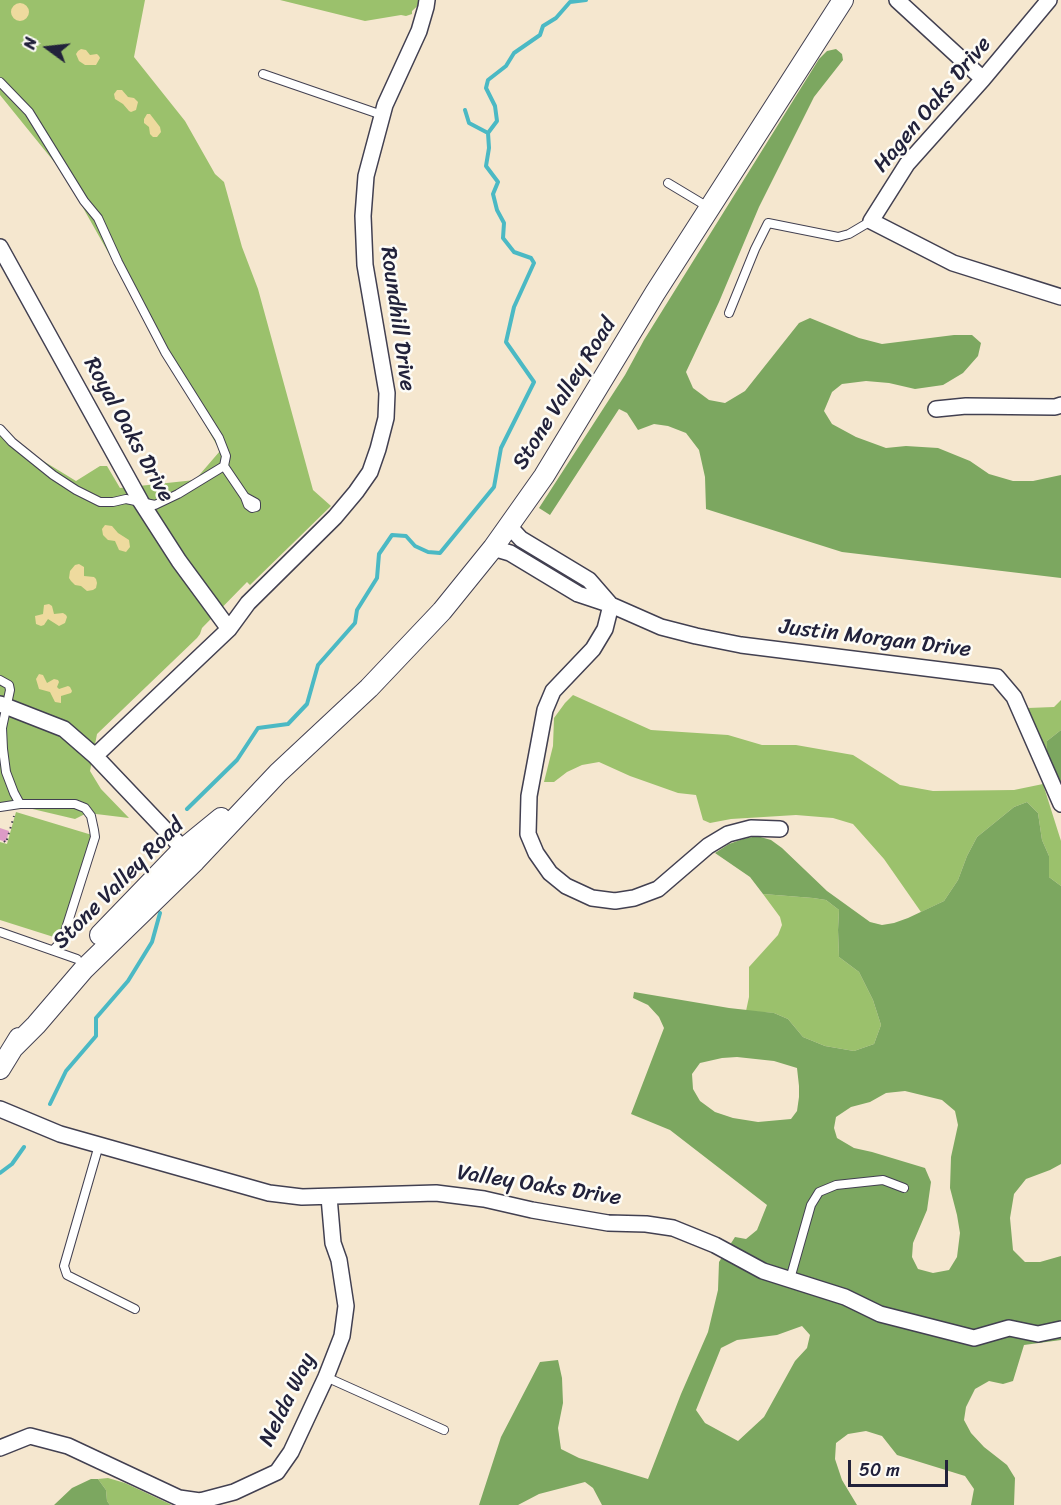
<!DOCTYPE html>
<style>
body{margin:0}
#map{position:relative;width:1061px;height:1505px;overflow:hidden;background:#f5e7cf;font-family:Sriracha,sans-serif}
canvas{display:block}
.north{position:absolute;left:18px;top:18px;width:60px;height:60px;-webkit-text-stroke:4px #fdfcf7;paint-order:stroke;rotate:285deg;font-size:16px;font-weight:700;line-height:24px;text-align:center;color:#22223b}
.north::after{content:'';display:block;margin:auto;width:21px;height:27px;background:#22223b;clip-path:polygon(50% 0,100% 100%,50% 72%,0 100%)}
.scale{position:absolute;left:848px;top:1460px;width:100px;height:27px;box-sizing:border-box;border:3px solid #22223b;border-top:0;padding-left:8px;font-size:18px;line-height:21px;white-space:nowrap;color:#22223b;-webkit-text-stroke:4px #fdfcf7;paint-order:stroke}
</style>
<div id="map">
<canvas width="1061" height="1505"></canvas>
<div class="north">N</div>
<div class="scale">50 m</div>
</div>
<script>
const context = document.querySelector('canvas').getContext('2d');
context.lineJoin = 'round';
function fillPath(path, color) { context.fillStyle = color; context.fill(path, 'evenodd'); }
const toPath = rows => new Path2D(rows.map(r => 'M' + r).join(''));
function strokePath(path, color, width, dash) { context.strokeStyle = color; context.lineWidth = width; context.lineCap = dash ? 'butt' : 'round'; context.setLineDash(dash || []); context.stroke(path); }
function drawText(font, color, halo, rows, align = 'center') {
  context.font = font + ' Sriracha,sans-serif'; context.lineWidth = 5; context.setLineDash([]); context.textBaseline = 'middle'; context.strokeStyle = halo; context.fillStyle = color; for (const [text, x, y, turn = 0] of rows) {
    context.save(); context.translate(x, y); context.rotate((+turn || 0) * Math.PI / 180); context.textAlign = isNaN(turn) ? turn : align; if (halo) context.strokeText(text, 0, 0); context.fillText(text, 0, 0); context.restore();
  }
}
fillPath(toPath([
 [0,0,145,0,134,57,185,121,215,174,224,182,242,247,258,289,313,490,331,506,250,585,247,582,202,628,200,634,197,638,97,734,90,771,101,789,129,818,96,814,85,814,75,819,24,807,0,809,0,432,4,437,76,481,100,466,107,466,120,488,195,480,220,451,64,174,0,95],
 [280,0,424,0,412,11,412,14,406,16,401,15,365,21],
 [573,695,651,730,728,735,762,745,796,745,853,755,900,785,933,791,1014,790,1043,784,1061,841,1061,886,1049,877,1049,856,1042,840,1038,813,1027,802,1014,807,977,837,967,856,958,880,944,901,921,912,884,859,853,824,833,818,796,815,731,819,710,823,703,820,696,795,678,793,630,776,599,762,582,765,567,772,554,782,544,782,553,746,554,718,565,703],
 [1061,700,1061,730,1047,741,1047,754,1028,708,1054,707],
 [16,812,92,835,60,939,0,920,0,842,7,844],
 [763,894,813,898,826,900,839,910,838,930,839,957,859,972,873,1000,881,1025,874,1044,854,1051,825,1046,803,1037,788,1019,774,1013,746,1011,749,997,749,967,778,935,782,925,780,917],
 [108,1478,125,1483,172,1505,110,1505,107,1501,106,1490,98,1479]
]), '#9bc16c');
fillPath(toPath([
 [836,49,842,54,843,60,814,97,759,207,719,302,686,372,693,388,709,400,725,403,745,391,799,323,810,318,859,338,882,344,954,335,972,335,981,343,978,356,963,373,943,385,915,389,889,383,866,381,842,384,832,392,824,411,832,424,856,437,886,448,906,446,938,448,970,461,989,474,1013,481,1033,481,1061,475,1061,578,842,552,706,509,705,477,699,450,686,433,668,426,654,424,638,430,627,413,619,409,550,515,539,508,625,375,644,340,819,59,827,51],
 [1061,730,1061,788,1047,754,1047,741],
 [1027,802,1038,813,1042,840,1049,856,1049,877,1061,886,1061,1164,1050,1170,1026,1179,1014,1194,1010,1218,1013,1250,1025,1262,1040,1262,1061,1256,1061,1340,1024,1345,1013,1381,1003,1384,989,1381,975,1389,966,1407,964,1420,971,1433,984,1447,1007,1465,1015,1478,1014,1505,971,1505,974,1489,965,1476,897,1455,882,1436,866,1431,848,1434,836,1443,835,1459,842,1480,857,1505,602,1505,593,1488,585,1482,539,1494,518,1505,479,1505,501,1437,540,1362,558,1360,562,1378,563,1403,558,1428,561,1449,579,1458,648,1479,681,1394,708,1332,718,1290,719,1262,735,1237,746,1239,757,1230,767,1205,670,1130,631,1114,664,1028,659,1017,648,1005,633,998,634,992,729,1008,774,1013,788,1019,803,1037,825,1046,854,1051,874,1044,881,1025,873,1000,859,972,839,957,838,930,839,910,826,900,813,898,763,894,750,877,715,853,729,844,743,839,757,836,771,840,782,848,827,891,870,922,882,925,894,923,908,918,944,901,958,880,967,856,977,837,1014,807],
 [737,1057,774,1061,797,1068,799,1086,799,1097,797,1111,791,1119,758,1122,733,1118,715,1112,700,1101,693,1089,692,1074,700,1063,722,1058],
 [905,1091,942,1100,955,1111,958,1125,951,1157,950,1188,957,1215,960,1233,957,1257,949,1270,933,1273,918,1269,912,1257,913,1243,927,1210,931,1182,925,1168,872,1152,854,1148,837,1138,834,1128,836,1117,851,1107,870,1102,886,1093],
 [802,1326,810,1335,807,1348,795,1361,764,1417,738,1441,705,1423,696,1410,721,1348,737,1340,777,1335],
 [91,1479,98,1479,106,1490,107,1501,110,1505,54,1505,72,1488]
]), '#7ca760');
fillPath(toPath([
 '11 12a9 9 0 1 1 18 0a9 9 0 1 1-18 0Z',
 [81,49,86,50,90,55,97,54,99,56,100,58,96,65,85,65,79,61,76,54,78,51],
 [117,90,122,90,128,97,134,98,138,102,136,110,131,112,129,111,123,104,115,99,114,94],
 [147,114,150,114,160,127,161,132,157,137,153,137,150,134,149,127,144,123,144,119],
 [105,525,112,526,118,533,129,540,130,547,126,552,119,550,115,541,108,540,103,535,102,529],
 [79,564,84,567,84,576,94,577,96,579,97,583,96,588,93,590,87,591,81,586,75,585,71,581,69,578,70,571,75,565],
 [49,604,52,606,54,614,63,613,66,615,67,617,65,623,59,626,48,619,44,625,41,626,36,624,35,616,43,614,44,605],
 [39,674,43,675,47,683,54,679,58,680,59,682,57,687,59,689,68,686,70,687,72,691,71,693,61,696,61,703,55,702,50,692,39,689,36,679]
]), '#eeda9e');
strokePath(toPath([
 [465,110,469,123,488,133],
 [187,809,237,760,258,728,288,724,307,704,318,665,355,623,357,610,377,578,379,554,392,535,406,536,415,546,428,552,440,553,494,487,501,448,534,382,506,342,514,307,534,263,531,258,514,252,503,238,504,223,497,210,493,194,498,182,486,166,489,148,488,133,497,121,495,106,486,88,488,80,506,66,514,53,540,35,543,26,556,18,570,2,586,0],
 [50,1104,66,1071,96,1036,96,1018,128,981,152,942,160,913],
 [0,1173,12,1164,24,1147]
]), '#4bb9c4', 4);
fillPath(toPath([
 [0,828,9,831,6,842,0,840]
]), '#dc9bc6');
const service = toPath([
 [263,74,382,115],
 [0,82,29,112,84,201,98,218,118,262,165,352,219,438,226,456,224,466],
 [668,183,708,207],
 [729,313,755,249,768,223,838,237,849,234,871,221],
 [0,429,12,442,53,475,76,490,100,502,113,502,126,499,155,505,178,494,224,466,245,497,248,505,252,508,256,507,256,503,245,497],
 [0,680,9,685,10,690,2,728,3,749,6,772,14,793,20,804,0,807],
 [20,804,75,804,85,808,91,816,94,830,95,837,62,941,53,950],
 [0,932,77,959],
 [99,1145,64,1266,67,1275,135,1309],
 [790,1279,811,1205,819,1192,836,1185,883,1180,904,1188],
 [326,1377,444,1430]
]);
const minor = toPath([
 [897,0,983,79],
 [1049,0,983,79,907,164,871,221,953,263,1061,297],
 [0,247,141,502,179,561,229,629],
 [936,409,966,406,1055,407,1061,405],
 [509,526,521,539,589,580,609,603],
 [493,548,510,553,578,594,611,605,661,627,696,636,741,645,997,677,1014,697,1061,804],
 [611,605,605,629,593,649,553,691,545,710,529,796,528,834,536,853,550,873,566,886,592,898,615,901,634,898,658,889,708,846,728,834,751,828,780,829],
 [0,704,64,729,95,756,191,857],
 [95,756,229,629,248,603,335,517,356,492,370,472,378,449,386,418,387,393,365,265,363,216,366,176,385,105,419,31,426,7,427,0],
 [0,1109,60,1134,269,1193,302,1197,436,1193,484,1199,532,1210,608,1223,646,1224,673,1228,715,1245,763,1271,845,1297,880,1314,974,1338,1009,1328,1038,1334,1061,1329],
 [0,1448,30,1436,68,1446,179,1498,200,1501,234,1492,277,1472,291,1452,326,1377,342,1336,346,1306,339,1260,333,1243,329,1197]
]);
const tertiary = toPath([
 [100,935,183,849,221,818],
 [13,1048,36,1025,84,969,195,861,278,773,369,688,442,611,493,548,544,476,655,293,843,0],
 [0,1069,19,1038]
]);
strokePath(service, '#424051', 10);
strokePath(minor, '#424051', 18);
strokePath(tertiary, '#424051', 22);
strokePath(toPath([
 [4,841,6,843,14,816]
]), '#424051', 2, [1.5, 4.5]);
strokePath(service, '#fff', 8);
strokePath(minor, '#fff', 15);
strokePath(tertiary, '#fff', 20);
drawText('22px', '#22223b', '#fdfcf7', [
 ["Hagen Oaks Drive",933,105,-50],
 ["Roundhill Drive",397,319,82],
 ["Stone Valley Road",565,394,-58],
 ["Royal Oaks Drive",128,430,61],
 ["Justin Morgan Drive",875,639,7],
 ["Stone Valley Road",119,884,-45],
 ["Valley Oaks Drive",539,1186,9],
 ["Nelda Way",288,1400,-64]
]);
</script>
